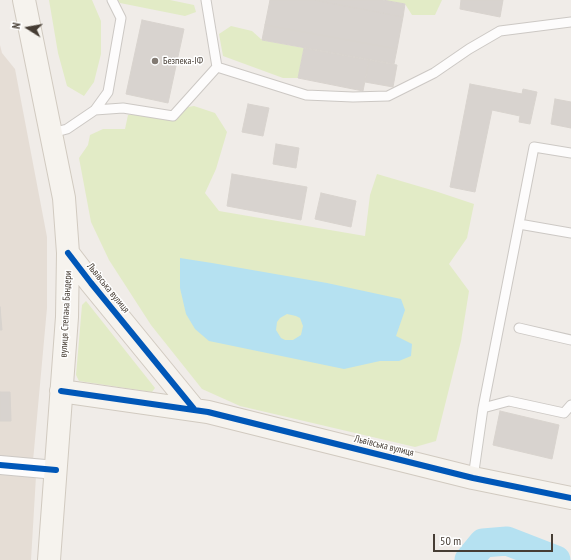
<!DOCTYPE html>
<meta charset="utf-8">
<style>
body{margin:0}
#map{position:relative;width:571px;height:560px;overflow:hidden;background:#f0ece8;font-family:"PT Sans Narrow",sans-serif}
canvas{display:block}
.north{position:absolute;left:8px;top:8px;width:40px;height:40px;-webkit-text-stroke:3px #fff;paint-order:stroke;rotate:281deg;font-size:11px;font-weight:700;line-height:16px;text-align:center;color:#463d34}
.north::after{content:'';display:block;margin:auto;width:14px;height:18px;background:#463d34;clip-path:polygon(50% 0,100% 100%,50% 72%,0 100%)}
.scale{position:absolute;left:433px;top:534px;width:120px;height:18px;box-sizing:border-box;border:2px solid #463d34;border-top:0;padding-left:5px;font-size:12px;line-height:14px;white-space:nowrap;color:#463d34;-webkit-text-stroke:3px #fff;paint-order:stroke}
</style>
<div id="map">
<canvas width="571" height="560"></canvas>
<div class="north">N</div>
<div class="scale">50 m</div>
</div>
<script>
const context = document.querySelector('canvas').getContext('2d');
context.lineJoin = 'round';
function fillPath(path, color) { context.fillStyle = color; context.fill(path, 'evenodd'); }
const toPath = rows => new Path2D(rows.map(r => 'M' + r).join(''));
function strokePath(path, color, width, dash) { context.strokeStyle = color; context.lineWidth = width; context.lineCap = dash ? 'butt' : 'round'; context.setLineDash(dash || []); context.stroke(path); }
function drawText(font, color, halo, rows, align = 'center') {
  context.font = font + ' "PT Sans Narrow",sans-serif'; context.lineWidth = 3; context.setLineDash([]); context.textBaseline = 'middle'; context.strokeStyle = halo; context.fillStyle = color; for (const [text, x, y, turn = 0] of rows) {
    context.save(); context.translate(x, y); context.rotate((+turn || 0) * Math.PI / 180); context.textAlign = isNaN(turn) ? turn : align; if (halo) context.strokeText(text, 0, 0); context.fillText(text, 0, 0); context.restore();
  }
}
fillPath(toPath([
 [0,45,2,53,15,69,47,237,47,308,33,461,0,459],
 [0,474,36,476,31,560,0,560]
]), '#e5ddd5');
fillPath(toPath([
 [49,0,92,0,101,21,101,54,94,82,84,96,67,86,58,53],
 [118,0,170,0,194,5,196,12,185,16,120,3],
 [383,0,442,0,435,15,412,15,405,4],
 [231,26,252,31,262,40,304,48,298,78,283,78,223,56,219,34],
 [194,106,215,113,227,132,216,169,205,193,219,211,365,236,370,195,377,174,435,191,474,204,467,238,449,264,469,291,461,341,436,441,415,447,240,406,202,389,151,325,109,260,91,222,79,158,88,145,90,135,103,129,125,129,128,115,161,112],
 [86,301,155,388,152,392,79,381,76,375,82,305]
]), '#e2ebc6');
fillPath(toPath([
 [180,258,212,263,327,283,401,299,405,310,396,336,412,344,411,356,399,361,380,361,344,369,209,341,195,329,186,314,180,288],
 [287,314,296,316,300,318,303,326,301,335,293,340,285,340,281,338,276,330,277,322,280,318]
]), '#b5e1f1');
strokePath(toPath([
 [469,560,483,543,507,541,556,560]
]), '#b5e1f1', 29);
const building = toPath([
 [270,0,314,0,403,17,397,49,265,25,270,0],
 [314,0,383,0,405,4,403,17,314,0],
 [461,0,503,0,500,17,460,9,461,0],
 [142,20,184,29,168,103,126,94,142,20],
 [265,25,397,49,394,64,262,40,265,25],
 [304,48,369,60,363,91,298,78,304,48],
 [369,60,397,65,393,87,365,82,369,60],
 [470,84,522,94,523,89,537,92,530,124,519,122,520,116,492,110,475,192,450,187,470,84],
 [555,99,571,102,571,128,551,124,555,99],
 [248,104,269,108,263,136,242,132,248,104],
 [276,144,299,148,296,168,273,164,276,144],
 [232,174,307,187,301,220,227,206,232,174],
 [321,193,356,201,351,227,315,219,321,193],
 [0,307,2,330,0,330,0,307],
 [0,392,10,392,11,421,0,421,0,392],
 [500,411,559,425,552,459,493,445,500,411]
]);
fillPath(building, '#d8d3cf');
strokePath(building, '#d8d3ce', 1);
const lane = toPath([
 [206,0,217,67,306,95,353,97,388,96,434,73,469,49,500,31,571,22],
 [95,110,108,92,121,18,112,0],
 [52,133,67,129,95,110,123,108,173,116,217,67],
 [519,224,571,233],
 [519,328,571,340],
 [483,408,509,401,564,413,571,405],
 [473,478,483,408,534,147,571,153]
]);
const street = toPath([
 [0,465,56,470]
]);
const secondary = toPath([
 [24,0,64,198,68,253,67,317,49,560],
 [68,253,91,283,194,409],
 [61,391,208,412,473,478,571,498]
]);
strokePath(lane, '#ccc8c4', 11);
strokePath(street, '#ccc8c4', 20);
strokePath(secondary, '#d1cac0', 24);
strokePath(lane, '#fdfcfc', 9);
strokePath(street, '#fdfcfc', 18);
strokePath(secondary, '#f6f3ee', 22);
strokePath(toPath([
 [68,253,91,283,194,409],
 [61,391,208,412,473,478,571,498],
 [0,465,56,470]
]), '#0057b8', 6);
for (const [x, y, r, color] of [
 [155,61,4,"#827a73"]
]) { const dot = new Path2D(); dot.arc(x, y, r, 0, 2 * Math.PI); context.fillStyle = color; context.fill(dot); strokePath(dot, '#fff', 1.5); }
drawText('10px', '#463d34', '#fff', [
 ["Безпека-ІФ",163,61]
], 'left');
drawText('10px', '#463d34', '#fff', [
 ["Львівська вулиця",108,288,51],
 ["вулиця Степана Бандери",66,314,-87],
 ["Львівська вулиця",384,446,14]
]);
</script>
